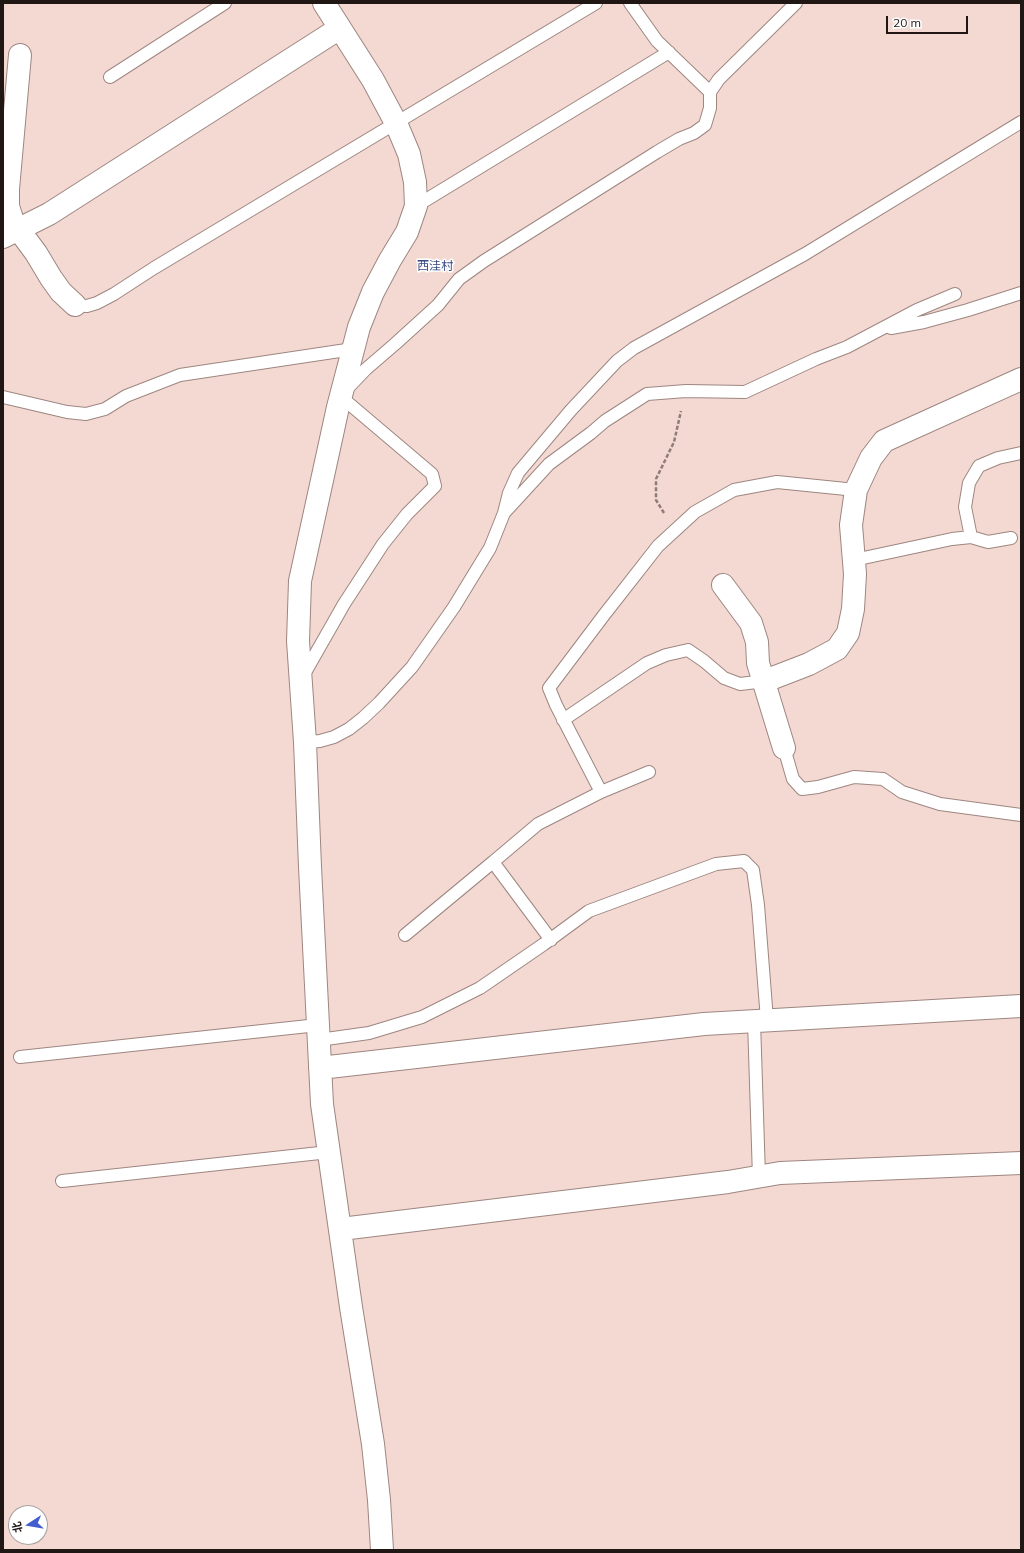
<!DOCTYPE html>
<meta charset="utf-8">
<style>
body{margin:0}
#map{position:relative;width:1024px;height:1553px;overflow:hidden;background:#f3d9d2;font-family:Mulish,"Noto Sans SC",sans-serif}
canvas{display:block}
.frame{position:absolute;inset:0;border:4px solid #201714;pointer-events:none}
.north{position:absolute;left:8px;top:1505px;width:40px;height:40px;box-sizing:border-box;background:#fff;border:1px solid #a6a2a1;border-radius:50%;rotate:258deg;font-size:11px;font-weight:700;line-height:16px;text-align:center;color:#201714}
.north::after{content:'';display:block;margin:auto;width:14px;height:18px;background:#425dd0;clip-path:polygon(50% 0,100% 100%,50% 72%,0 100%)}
.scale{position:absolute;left:886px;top:16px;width:82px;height:18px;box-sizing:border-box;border:2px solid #201714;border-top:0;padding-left:5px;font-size:12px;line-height:14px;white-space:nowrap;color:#201714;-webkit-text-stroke:3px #fff;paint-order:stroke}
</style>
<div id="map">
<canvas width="1024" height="1553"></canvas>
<div class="frame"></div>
<div class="north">北</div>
<div class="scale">20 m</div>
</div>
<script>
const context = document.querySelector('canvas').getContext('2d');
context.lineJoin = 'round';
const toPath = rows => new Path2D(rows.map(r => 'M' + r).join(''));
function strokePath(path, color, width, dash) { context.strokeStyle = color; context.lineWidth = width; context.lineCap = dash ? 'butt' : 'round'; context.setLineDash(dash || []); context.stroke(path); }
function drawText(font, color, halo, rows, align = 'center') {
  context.font = font + ' Mulish,"Noto Sans SC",sans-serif'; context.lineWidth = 3; context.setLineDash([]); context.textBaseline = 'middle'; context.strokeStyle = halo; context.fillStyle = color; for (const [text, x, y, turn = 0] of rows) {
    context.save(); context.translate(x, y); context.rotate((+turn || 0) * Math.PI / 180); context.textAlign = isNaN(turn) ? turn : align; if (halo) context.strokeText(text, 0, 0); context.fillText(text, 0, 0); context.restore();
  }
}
const lane = toPath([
 [630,3,657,41,710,92],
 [110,77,225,3],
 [416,206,669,52],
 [75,305,87,306,97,303,114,294,154,268,596,3],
 [891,328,924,322,968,310,1021,293],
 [3,397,67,412,86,414,105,409,126,396,180,375,353,349],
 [504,513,549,464,591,433,605,421,647,394,686,391,745,392,816,359,847,347,917,310,955,294],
 [971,537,965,507,969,483,979,466,998,458,1021,453],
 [854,560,952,539,971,537,988,542,1011,538],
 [303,676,344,604,383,544,407,514,435,486,432,474,340,396,366,369,395,344,438,305,459,279,484,261,657,152,679,139,694,133,705,125,710,108,710,92,719,79,796,3],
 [563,720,647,663,666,655,688,650,704,661,724,678,740,684,765,681],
 [305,742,320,741,334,737,349,729,363,718,379,703,412,667,454,607,490,548,504,513,509,493,518,473,571,410,617,361,634,348,805,254,1021,122],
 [784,748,793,779,802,789,818,787,854,777,883,779,902,792,940,804,1021,815],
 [601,792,556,705,549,688,604,615,658,546,695,512,734,490,777,482,856,490],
 [493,862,538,824,601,792,649,772],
 [405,935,493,862,551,940],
 [754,1021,759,1177],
 [319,1040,369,1033,422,1017,480,988,544,944,589,911,716,864,744,861,753,870,758,905,767,1020],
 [20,1057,318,1025],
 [62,1181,329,1152]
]);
const street = toPath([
 [324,3,373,80,396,123,409,154,415,182,416,206,407,232,390,260,373,292,359,327,338,407,300,581,298,641,305,742,310,867,322,1104,351,1307,373,1444,379,1500,382,1550],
 [20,55,8,189,8,206,13,222,36,253,51,278,61,292,75,305],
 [3,237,49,214,340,28],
 [723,585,751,623,757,642,758,663,784,748],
 [765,681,809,664,837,649,848,633,853,609,855,574,851,525,856,490,871,458,884,441,1021,379],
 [320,1068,704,1024,1021,1006],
 [341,1229,728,1182,780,1173,1021,1163]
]);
strokePath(lane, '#9e8680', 14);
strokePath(street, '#9e8680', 24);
strokePath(toPath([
 [664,513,656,500,656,479,674,442,681,411]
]), '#8f7d78', 2.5, [4, 2]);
strokePath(lane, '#fff', 12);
strokePath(street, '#fff', 22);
drawText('12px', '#384984', '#fff', [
 ["西洼村",435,266]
]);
</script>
